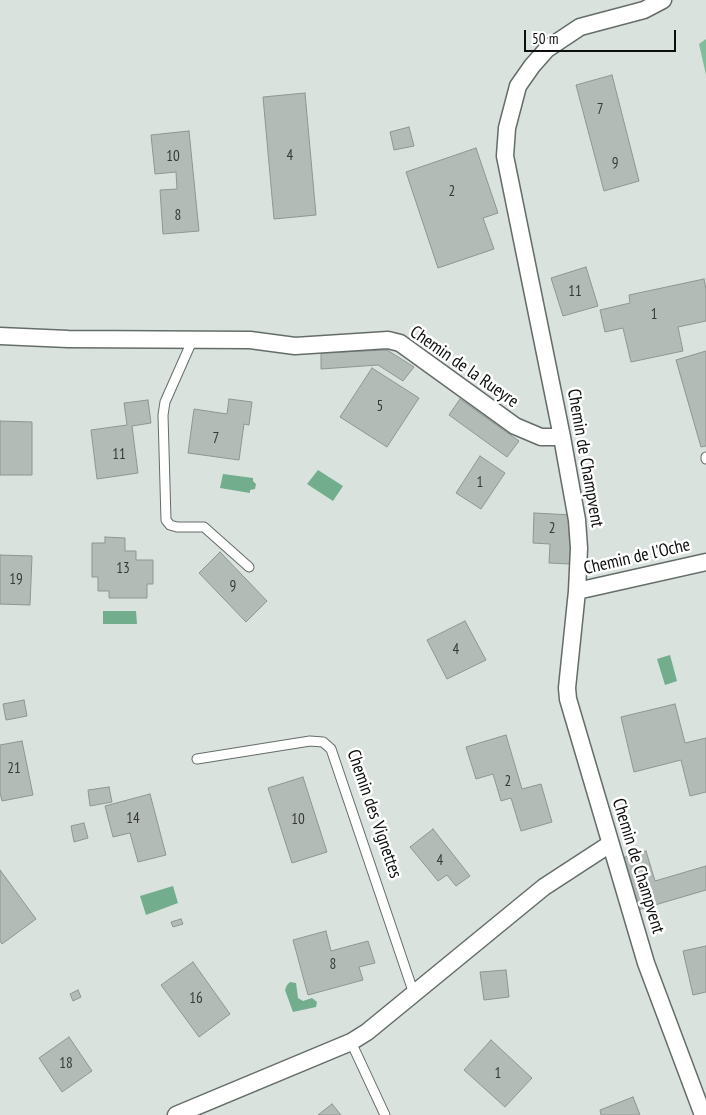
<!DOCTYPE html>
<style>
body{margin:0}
#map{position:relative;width:706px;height:1115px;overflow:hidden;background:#d9e2dc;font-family:"PT Sans Narrow",sans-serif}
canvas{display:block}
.scale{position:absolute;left:524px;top:30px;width:152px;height:22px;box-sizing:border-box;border:2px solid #0c0f0d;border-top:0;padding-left:6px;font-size:15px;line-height:18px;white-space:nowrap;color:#0c0f0d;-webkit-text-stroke:4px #fff;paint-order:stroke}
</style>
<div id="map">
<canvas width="706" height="1115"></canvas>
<div class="scale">50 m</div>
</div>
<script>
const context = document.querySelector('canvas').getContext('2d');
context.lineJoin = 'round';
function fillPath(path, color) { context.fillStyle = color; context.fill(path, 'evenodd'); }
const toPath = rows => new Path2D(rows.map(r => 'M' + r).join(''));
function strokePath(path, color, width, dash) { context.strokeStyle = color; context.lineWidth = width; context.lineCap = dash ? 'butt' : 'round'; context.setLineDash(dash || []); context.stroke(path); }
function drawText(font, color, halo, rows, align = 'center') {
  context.font = font + ' "PT Sans Narrow",sans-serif'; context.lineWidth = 5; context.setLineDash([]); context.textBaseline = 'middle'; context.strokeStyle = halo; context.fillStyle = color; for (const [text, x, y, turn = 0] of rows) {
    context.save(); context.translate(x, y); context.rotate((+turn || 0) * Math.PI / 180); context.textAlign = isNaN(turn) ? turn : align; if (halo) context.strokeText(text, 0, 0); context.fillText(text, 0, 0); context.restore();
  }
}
fillPath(toPath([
 [706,39,706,75,699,44]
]), '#81bd9c');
fillPath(toPath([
 [318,470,343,486,333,501,307,484],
 [223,474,253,478,253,481,256,484,255,489,250,490,250,493,220,488],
 [103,611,136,611,137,624,103,624],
 [670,655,677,681,665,685,657,659],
 [173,886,178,903,146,915,140,896],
 [290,982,296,983,298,998,303,1001,312,998,317,1002,316,1007,293,1012,285,990,287,985]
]), '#72ae8d');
const building = toPath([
 [612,75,639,181,604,191,576,85,612,75],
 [305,93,316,215,274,219,263,97,305,93],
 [409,127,414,146,394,150,390,132,409,127],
 [189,131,199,231,163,234,160,190,177,189,176,172,155,174,151,135,189,131],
 [476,148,498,213,483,218,494,249,438,268,406,172,476,148],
 [586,267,598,306,563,316,551,278,586,267],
 [704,279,706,289,706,321,678,327,683,351,631,362,623,328,605,332,600,310,630,303,629,295,704,279],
 [387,350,414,367,403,381,378,365,321,369,321,353,387,350],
 [706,351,706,446,701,447,676,360,706,351],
 [372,368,419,398,387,447,340,417,372,368],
 [229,399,252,402,249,425,244,424,239,460,188,453,194,409,227,414,229,399],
 [460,399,519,441,507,457,449,415,460,399],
 [148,400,151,423,132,426,138,473,97,479,91,430,127,425,124,403,148,400],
 [0,421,32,422,32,475,0,475,0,421],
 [480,456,505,473,481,509,456,493,480,456],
 [534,513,572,515,570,564,549,563,550,544,533,543,534,513],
 [105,537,125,538,125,551,136,551,136,560,153,560,153,584,147,584,147,598,109,598,109,591,98,591,98,577,92,577,92,543,105,543,105,537],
 [220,552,267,601,246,622,199,573,220,552],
 [0,555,32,556,30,605,0,604,0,555],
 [465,621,486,660,447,679,427,640,465,621],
 [24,700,27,716,6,720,3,704,24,700],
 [675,704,685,743,706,738,706,792,690,796,681,760,634,772,621,717,675,704],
 [506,735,522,789,541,784,552,822,521,831,511,798,501,801,493,774,476,779,466,747,506,735],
 [22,741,33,795,2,801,0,793,0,745,22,741],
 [303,777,327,852,292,863,268,788,303,777],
 [109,787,112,802,90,806,88,790,109,787],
 [150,794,166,855,138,862,130,833,113,837,105,806,150,794],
 [84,823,88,838,74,842,71,826,84,823],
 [433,829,470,876,456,886,447,875,438,881,410,847,433,829],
 [646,851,655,881,706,866,706,890,638,910,622,858,646,851],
 [0,870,36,919,2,944,0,941,0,870],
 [181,919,183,924,173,927,171,922,181,919],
 [326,931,331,951,368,941,375,963,359,967,363,980,308,995,293,940,326,931],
 [706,946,706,992,693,995,683,951,706,946],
 [193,962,230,1014,199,1037,161,985,193,962],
 [506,970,509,997,484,1000,480,972,506,970],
 [78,990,81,997,73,1001,70,994,78,990],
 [69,1037,92,1071,62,1092,39,1058,69,1037],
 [491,1040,532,1078,505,1107,464,1070,491,1040],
 [633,1097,640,1115,601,1115,600,1110,633,1097],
 [332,1104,341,1115,318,1115,332,1104]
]);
fillPath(building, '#b2bbb6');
strokePath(building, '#8e9691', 1);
const lane = toPath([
 [192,341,165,402,163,415,166,520,170,525,177,527,204,527,249,567],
 [706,457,706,459],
 [197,759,310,741,323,742,331,749,414,994],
 [351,1042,385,1115]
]);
const street = toPath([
 [663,0,644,10,580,27,547,49,532,66,518,86,507,128,505,156,562,437,577,520,579,548,577,591,567,688,568,699,646,963,703,1115],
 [0,336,68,339,250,340,295,346,388,340,400,343,515,426,541,437,562,437],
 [577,591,706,562],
 [176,1115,351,1042,367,1032,544,887,610,844]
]);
strokePath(lane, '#656d68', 11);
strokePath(street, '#656d68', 19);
strokePath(lane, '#fff', 9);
strokePath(street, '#fff', 16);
drawText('15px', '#363a37', null, [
 ["7",600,110],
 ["4",290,156],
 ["10",173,157],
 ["9",615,164],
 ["2",452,192],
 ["8",178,216],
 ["11",575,292],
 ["1",654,315],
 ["5",380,407],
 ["7",216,439],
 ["11",119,455],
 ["1",480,483],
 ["2",552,529],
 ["13",123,569],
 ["19",16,580],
 ["9",233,587],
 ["4",456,650],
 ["21",14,769],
 ["2",508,782],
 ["14",133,819],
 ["10",298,820],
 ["4",440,861],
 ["8",333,965],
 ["16",196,999],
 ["18",66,1064],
 ["1",498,1074]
]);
drawText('18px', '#0c0f0d', '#fff', [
 ["Chemin de la Rueyre",464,367,35],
 ["Chemin de Champvent",585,458,80],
 ["Chemin de l'Oche",637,557,-13],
 ["Chemin des Vignettes",374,814,71],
 ["Chemin de Champvent",638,866,73]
]);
</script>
